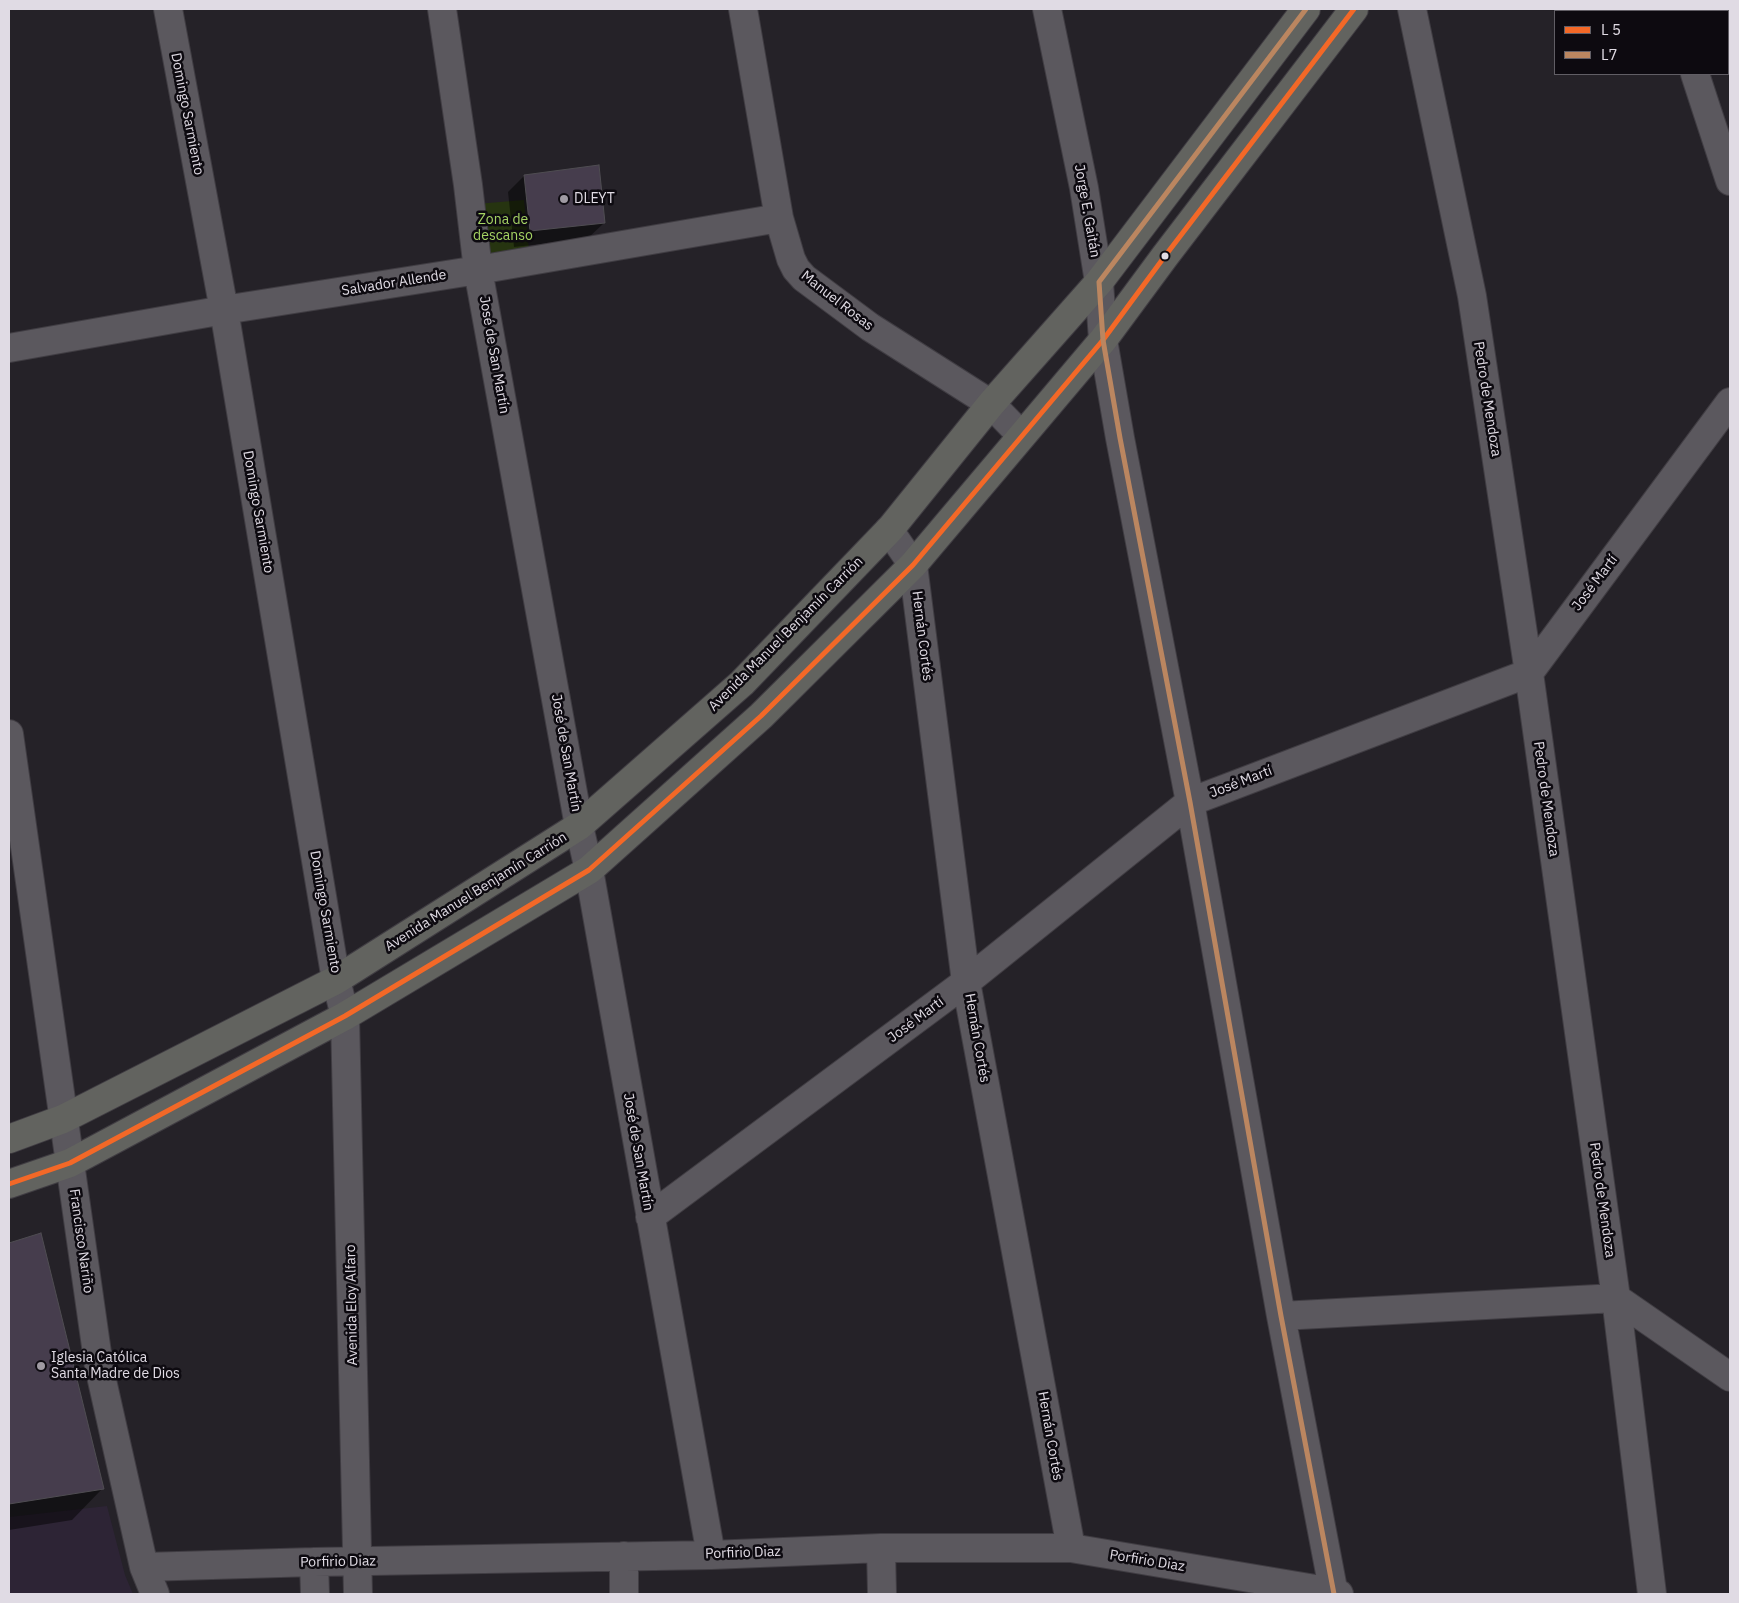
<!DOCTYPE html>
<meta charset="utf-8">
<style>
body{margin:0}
#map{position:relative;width:1739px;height:1603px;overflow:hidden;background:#252228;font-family:"IBM Plex Sans",sans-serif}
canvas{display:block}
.frame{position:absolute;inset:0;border:10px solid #e0dbe4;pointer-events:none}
.legend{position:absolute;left:1554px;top:10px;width:175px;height:65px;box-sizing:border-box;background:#0d0a10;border:1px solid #615e65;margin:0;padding:6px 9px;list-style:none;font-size:15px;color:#e0dbe4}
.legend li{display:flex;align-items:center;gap:10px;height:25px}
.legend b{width:25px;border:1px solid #615e65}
</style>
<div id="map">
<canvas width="1739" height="1603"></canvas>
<div class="frame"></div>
<ul class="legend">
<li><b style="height:6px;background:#f36827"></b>L 5</li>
<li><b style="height:6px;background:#bb8660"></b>L7</li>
</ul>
</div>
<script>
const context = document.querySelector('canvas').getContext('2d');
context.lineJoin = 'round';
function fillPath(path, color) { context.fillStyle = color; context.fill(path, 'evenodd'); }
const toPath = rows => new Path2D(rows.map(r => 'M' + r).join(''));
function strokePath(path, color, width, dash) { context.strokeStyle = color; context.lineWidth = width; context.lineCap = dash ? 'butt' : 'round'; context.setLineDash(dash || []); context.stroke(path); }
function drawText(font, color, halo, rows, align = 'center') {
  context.font = font + ' "IBM Plex Sans",sans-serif'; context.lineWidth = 5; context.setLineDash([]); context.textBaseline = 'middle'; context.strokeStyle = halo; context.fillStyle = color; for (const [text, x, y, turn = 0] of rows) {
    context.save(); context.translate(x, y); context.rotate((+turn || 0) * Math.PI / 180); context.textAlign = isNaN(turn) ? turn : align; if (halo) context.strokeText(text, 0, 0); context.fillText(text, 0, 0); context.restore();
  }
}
fillPath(toPath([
 [107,1506,125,1575,133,1594,9,1594,9,1517]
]), '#2d2435');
fillPath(toPath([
 [524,200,529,250,480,255,476,204]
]), '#263410');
fillPath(toPath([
 [524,176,604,223,587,239,514,247,508,192],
 [40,1235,103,1488,72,1520,9,1530,9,1245]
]), '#0007');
const building = toPath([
 [599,165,605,223,530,231,524,175,599,165],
 [41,1233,104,1489,9,1504,9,1243,41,1233]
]);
fillPath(building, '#463d4d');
strokePath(building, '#4f4d52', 1);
const minor = toPath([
 [168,9,224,310,336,980,345,1016,358,1594],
 [442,9,468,185,478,270,579,826,589,870,711,1555],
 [743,9,779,218,791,259,796,269,804,278,870,327,991,404,1021,435],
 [1047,9,1084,188,1099,282,1103,340,1120,438,1190,802,1281,1316,1334,1594],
 [1412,9,1472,296,1529,673,1616,1298,1652,1594],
 [1678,9,1679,11],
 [1717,9,1718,11],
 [1728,39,1730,46],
 [1695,74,1730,181],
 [9,348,224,310,478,270,779,218],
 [889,530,913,565,966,982,1071,1548],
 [9,734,99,1367,144,1567,155,1594],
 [650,1217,966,982,1190,802,1529,673,1730,402],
 [1281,1316,1616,1298,1730,1377],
 [881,1548,882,1594],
 [624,1556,624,1594],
 [314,1562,315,1594],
 [144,1567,314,1562,711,1555,881,1548,1071,1548,1333,1592,1339,1594]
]);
const major = toPath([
 [9,1139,63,1119,336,980,579,826,742,683,891,528,991,404,1099,282,1306,9],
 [9,1184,70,1163,345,1016,589,870,761,716,913,565,1103,340,1165,256,1354,9]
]);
strokePath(minor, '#403d43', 30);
strokePath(major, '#403d43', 30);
strokePath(minor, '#5b585e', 28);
strokePath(major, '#62635f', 28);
strokePath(toPath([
 [9,1184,70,1163,345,1016,589,870,761,716,913,565,1103,340,1165,256,1354,9]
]), '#f36827', 5);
strokePath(toPath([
 [1306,9,1099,282,1103,340,1120,438,1190,802,1281,1316,1334,1594]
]), '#bb8660', 5);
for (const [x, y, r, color] of [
 [564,199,5,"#9f9aa2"],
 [1165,256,4.5,"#e0dbe4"],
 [41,1366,5,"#9f9aa2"]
]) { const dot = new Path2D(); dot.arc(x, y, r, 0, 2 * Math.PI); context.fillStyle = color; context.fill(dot); strokePath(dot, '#0d0a10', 2); }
drawText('14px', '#e0dbe4', '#0d0a10', [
 ["Domingo Sarmiento",187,114,79],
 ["Jorge E. Gaitán",1087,211,80],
 ["Salvador Allende",394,283,-9],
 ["Manuel Rosas",837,301,38],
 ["José de San Martín",494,355,80],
 ["Pedro de Mendoza",1487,399,81],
 ["Domingo Sarmiento",258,512,80],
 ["José Martí",1595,583,-53],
 ["Avenida Manuel Benjamín Carrión",786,634,-45],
 ["Hernán Cortés",922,636,83],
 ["José de San Martín",566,753,80],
 ["José Martí",1241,782,-21],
 ["Pedro de Mendoza",1546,799,82],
 ["Avenida Manuel Benjamín Carrión",476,892,-32],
 ["Domingo Sarmiento",325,912,80],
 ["José Martí",916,1020,-37],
 ["Hernán Cortés",977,1038,80],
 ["José de San Martín",638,1152,80],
 ["Pedro de Mendoza",1602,1200,82],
 ["Francisco Nariño",81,1241,82],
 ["Avenida Eloy Alfaro",352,1305,-91],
 ["Hernán Cortés",1050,1436,80],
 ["Porfirio Diaz",743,1553,-2],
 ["Porfirio Diaz",1147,1561,9],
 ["Porfirio Diaz",338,1562,-1]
]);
drawText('14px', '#e0dbe4', '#0d0a10', [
 ["DLEYT",574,199],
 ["Iglesia Católica",51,1358],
 ["Santa Madre de Dios",51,1374]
], 'left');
drawText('14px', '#a5d364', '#0d0a10', [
 ["Zona de",503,220],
 ["descanso",503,236]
]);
</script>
